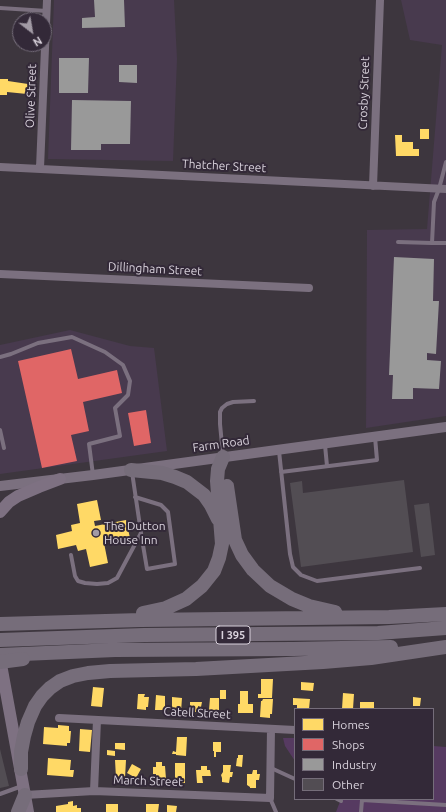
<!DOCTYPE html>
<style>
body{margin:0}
#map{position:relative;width:446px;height:812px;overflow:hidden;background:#3d363e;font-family:Ubuntu,sans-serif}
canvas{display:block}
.legend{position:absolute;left:294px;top:708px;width:140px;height:92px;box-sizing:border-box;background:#332938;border:1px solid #756d7a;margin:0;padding:5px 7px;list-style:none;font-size:12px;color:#d9d2dc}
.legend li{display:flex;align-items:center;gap:8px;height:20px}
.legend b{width:20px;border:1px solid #756d7a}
.north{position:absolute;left:12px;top:12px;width:40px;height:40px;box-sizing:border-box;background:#332938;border:1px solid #756d7a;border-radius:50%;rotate:149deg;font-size:11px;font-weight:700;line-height:16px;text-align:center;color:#d9d2dc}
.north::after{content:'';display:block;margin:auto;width:14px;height:18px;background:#a29ba5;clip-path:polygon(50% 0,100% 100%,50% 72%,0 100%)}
</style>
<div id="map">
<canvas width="446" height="812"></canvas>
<ul class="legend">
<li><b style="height:11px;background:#ffd966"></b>Homes</li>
<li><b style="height:11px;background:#e06666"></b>Shops</li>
<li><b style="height:11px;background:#999"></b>Industry</li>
<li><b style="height:11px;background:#524d53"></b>Other</li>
</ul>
<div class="north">N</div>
</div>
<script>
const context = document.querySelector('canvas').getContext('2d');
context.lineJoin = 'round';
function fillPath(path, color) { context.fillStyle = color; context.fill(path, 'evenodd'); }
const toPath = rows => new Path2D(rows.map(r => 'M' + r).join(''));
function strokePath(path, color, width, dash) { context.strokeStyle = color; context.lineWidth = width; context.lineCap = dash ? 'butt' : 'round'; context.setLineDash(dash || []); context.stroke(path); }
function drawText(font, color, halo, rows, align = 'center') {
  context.font = font + ' Ubuntu,sans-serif'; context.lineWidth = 4; context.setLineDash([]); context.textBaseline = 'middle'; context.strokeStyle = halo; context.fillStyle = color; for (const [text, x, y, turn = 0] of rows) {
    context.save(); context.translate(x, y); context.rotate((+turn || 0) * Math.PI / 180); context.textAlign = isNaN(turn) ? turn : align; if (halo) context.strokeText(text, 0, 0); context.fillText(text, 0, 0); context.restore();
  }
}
fillPath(toPath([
 [54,0,174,0,177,59,173,161,48,159],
 [401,0,446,0,446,416,366,428,367,230,427,229,442,45,410,40],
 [70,330,130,346,154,348,167,451,0,474,0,345]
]), '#483a4e');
fillPath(toPath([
 [283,738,295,738,295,761,285,746],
 [433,746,446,747,446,812,336,812,341,799,433,799]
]), '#563a61');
fillPath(toPath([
 [0,79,8,79,8,81,28,84,27,94,7,92,7,95,0,95],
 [420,129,429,129,429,139,420,139],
 [395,135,402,135,402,142,413,142,413,149,419,149,419,156,396,156],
 [97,500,101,520,94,521,95,526,126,520,130,538,104,543,108,563,90,567,86,549,78,551,76,545,58,549,56,535,72,531,71,525,80,523,77,504],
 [261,679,273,679,272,698,258,698,258,694,261,694],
 [301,682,314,683,313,691,301,690],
 [93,687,104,688,102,707,91,706],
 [220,690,226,690,226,699,220,699],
 [240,691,248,691,248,704,253,704,253,713,238,713,238,704,240,704],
 [343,693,354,694,353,709,342,709],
 [138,694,145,694,144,697,149,697,148,707,146,707,146,710,137,709],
 [156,695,165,696,165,710,155,710],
 [172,697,182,698,181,712,172,711],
 [413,697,421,698,420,706,413,706],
 [210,698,219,698,219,710,209,710],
 [293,698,310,699,309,709,297,709,297,705,293,705],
 [263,699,273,699,272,714,270,714,270,718,260,717,261,701,262,701],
 [190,702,202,702,201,707,198,706,198,712,190,712],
 [360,702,374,702,374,709,360,709],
 [58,725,69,726,69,731,71,731,70,743,67,743,67,746,43,744,44,727,58,728],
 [80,729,92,730,90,752,79,751],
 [177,737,187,737,186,756,176,755,176,754,172,754,173,751,176,752],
 [213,742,221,742,221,752,216,752,216,757,214,757,214,751,213,751],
 [115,743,125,743,125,750,115,749],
 [107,750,115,751,115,756,107,755],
 [238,755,243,755,242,767,236,766,237,758,238,758],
 [48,758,71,760,70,770,74,770,73,777,47,775],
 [115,760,126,760,125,778,116,778],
 [156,762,162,762,162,766,165,766,166,779,157,780,156,779,156,774,153,774,153,767,156,767],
 [175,763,185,763,185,783,175,783],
 [132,764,141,769,136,778,127,773],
 [223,765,231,765,230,772,233,772,232,777,230,777,229,783,222,782,222,778,221,775,223,772],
 [201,766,207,766,207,770,210,770,211,776,202,776,203,783,197,783,196,770,201,770],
 [253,770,257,770,257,774,260,774,259,780,256,780,256,788,250,788,250,787,247,785,247,774,252,774],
 [73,801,73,806,77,805,77,808,81,808,81,812,56,812,56,806,68,804,68,802],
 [106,804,118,804,118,812,106,812],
 [146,804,159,804,158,812,146,812],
 [167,805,177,806,176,812,167,812]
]), '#ffd966');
fillPath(toPath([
 [71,349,78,379,117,370,122,393,83,402,89,431,71,435,77,461,42,468,18,361],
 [146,410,151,443,134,446,128,413]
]), '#e06666');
fillPath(toPath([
 [94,0,124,0,125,27,82,28,82,18,95,17],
 [59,58,89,58,88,93,59,93],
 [119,65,137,65,137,83,119,82],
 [72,100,131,101,130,144,101,144,101,150,71,150],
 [394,257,434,259,433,301,439,301,436,354,427,353,427,360,441,361,439,389,413,388,413,399,392,399,393,375,389,375]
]), '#999');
fillPath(toPath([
 [404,480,413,552,301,567,290,483,302,481,303,493],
 [429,503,435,555,421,557,414,505],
 [0,749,9,786,0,788]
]), '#524d53');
strokePath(toPath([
 [0,8,47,11],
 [398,242,432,243,434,202,439,189,446,162],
 [432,243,446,243],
 [0,357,11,354,38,343,72,337,105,352,123,365,130,381,128,395,115,408,120,436,89,444,93,475],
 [0,430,4,448],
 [325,445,327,466],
 [279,451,290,554,293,567,301,575,317,581,420,568],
 [223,455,220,424,220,412,222,408,227,404,233,402,254,401],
 [132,472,141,533,147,569,175,564,168,512,161,505,135,497],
 [281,472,377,460,375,437],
 [71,555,75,576,78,581,85,583,97,584,108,583,117,578,141,533],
 [271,768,295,779],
 [0,794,22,786],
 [270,798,276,812],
 [337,799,341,801],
 [361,812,362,800,446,805]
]), '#7b707f', 4);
strokePath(toPath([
 [0,167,446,189],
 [40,168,47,0],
 [373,186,380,0],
 [0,274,309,288],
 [59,718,295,730],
 [94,791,97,720],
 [25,795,94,791,270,798,271,729]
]), '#7b707f', 8);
strokePath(toPath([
 [0,486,93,475,446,427]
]), '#7b707f', 10);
strokePath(toPath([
 [0,512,9,502,18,496,39,487,60,479],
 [0,659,28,812]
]), '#7e7182', 12);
strokePath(toPath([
 [131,470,162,473,175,477,187,482,204,495,211,505,218,519],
 [227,486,235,540,242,555,253,570,270,586,292,599,309,606,335,612],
 [143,613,166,608,186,599,202,586,214,571,219,558,222,544,217,481,218,469,223,457],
 [0,624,141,620,389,617,446,614],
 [0,640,144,635,378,633,446,628],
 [0,655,115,650,293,649,391,647],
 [21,769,21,752,24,736,28,722,35,706,42,696,50,688,60,681,73,676,88,673,110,671,196,669,323,662,371,658,446,647],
 [18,812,25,795]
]), '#766d7a', 14);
strokePath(toPath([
 [0,662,23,659]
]), '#766d7a', 14);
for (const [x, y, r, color] of [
 [96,533,4,"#a29ba5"]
]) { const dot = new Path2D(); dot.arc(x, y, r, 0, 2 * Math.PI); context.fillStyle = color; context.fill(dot); strokePath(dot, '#332938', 1.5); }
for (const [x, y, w] of [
 [233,635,34]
]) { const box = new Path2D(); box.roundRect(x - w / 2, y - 9, w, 18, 3); context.fillStyle = '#332938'; context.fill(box); strokePath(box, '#d9d2dc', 1); }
drawText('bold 11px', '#d9d2dc', null, [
 ["I 395",233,635]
]);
drawText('12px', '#d9d2dc', '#332938', [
 ["Crosby Street",364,93,-88],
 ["Olive Street",31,96,-88],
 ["Thatcher Street",224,166,3],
 ["Dillingham Street",155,269,3],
 ["Farm Road",221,444,-8],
 ["Catell Street",197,713,3],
 ["March Street",148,781,2]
]);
drawText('12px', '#d9d2dc', '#332938', [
 ["The Dutton",104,526],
 ["House Inn",104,540]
], 'left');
</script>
